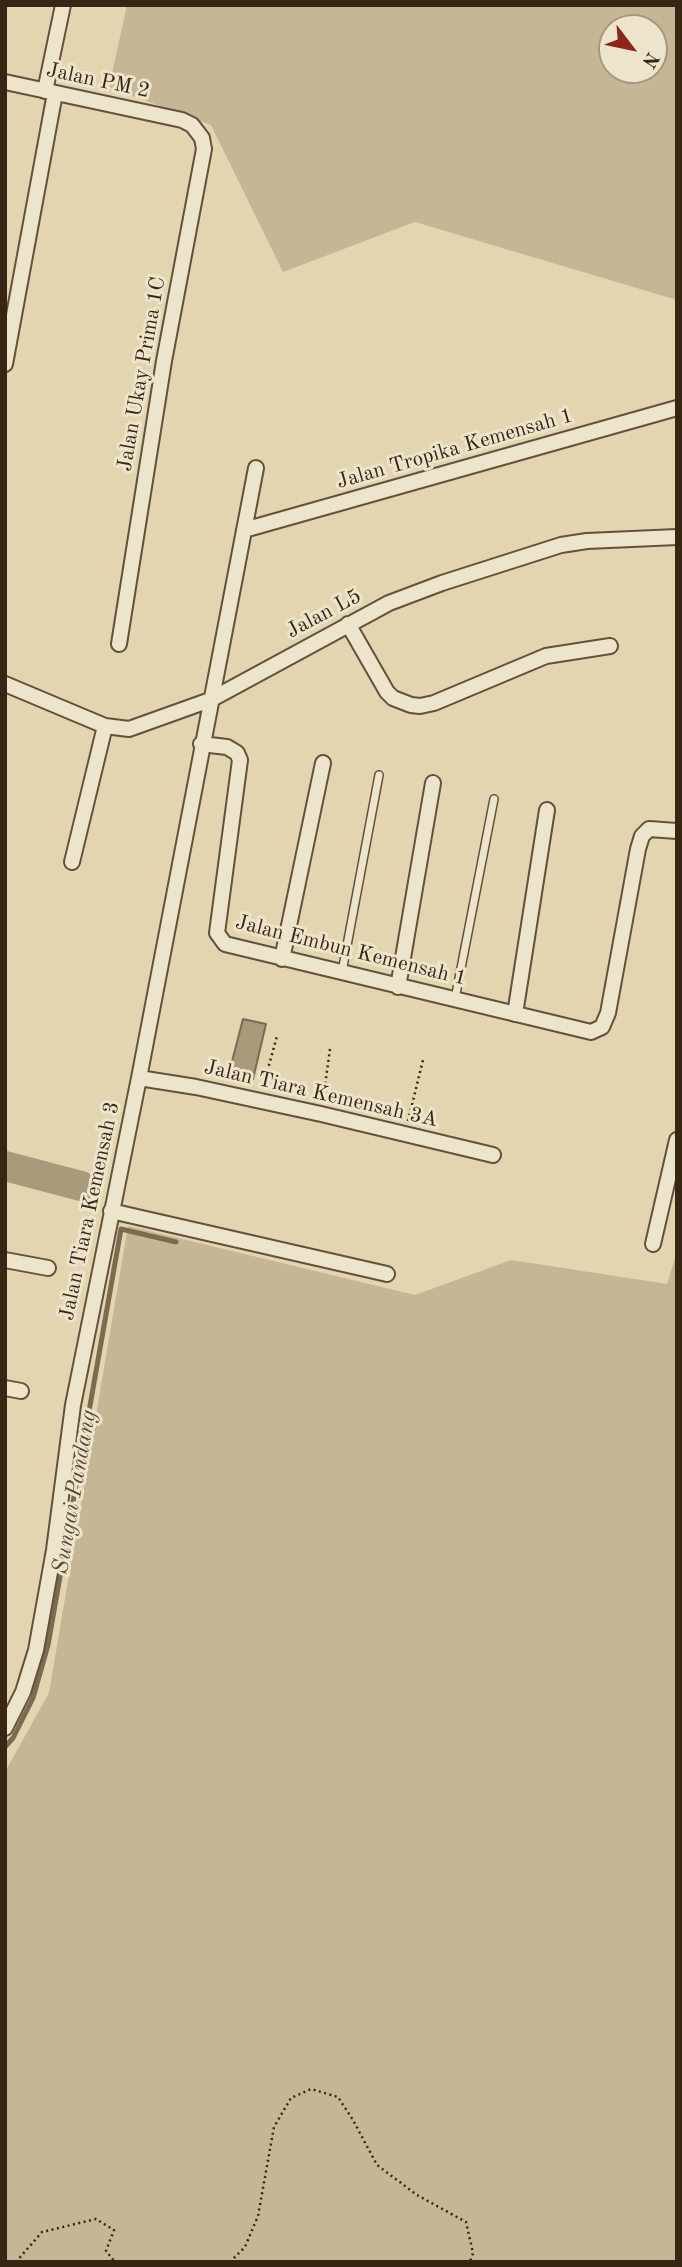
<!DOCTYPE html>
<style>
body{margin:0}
#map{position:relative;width:682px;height:2267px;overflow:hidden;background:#e2d5af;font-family:"Old Standard TT",serif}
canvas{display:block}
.frame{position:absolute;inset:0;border:7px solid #382614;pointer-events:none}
.north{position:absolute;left:598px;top:14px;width:70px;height:70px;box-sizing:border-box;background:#ece4cb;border:2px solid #a49882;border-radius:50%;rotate:122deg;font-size:19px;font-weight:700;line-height:28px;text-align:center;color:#382614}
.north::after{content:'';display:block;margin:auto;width:24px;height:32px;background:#8f2418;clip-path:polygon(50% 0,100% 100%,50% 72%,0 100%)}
</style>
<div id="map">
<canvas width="682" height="2267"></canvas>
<div class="frame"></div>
<div class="north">N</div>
</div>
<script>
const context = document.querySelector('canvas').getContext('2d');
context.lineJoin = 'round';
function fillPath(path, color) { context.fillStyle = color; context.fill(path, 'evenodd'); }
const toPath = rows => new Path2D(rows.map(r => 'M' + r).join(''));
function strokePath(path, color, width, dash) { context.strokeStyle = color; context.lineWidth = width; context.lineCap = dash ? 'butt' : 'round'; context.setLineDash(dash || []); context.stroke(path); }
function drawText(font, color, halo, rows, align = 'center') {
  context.font = font + ' "Old Standard TT",serif'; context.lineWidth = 6; context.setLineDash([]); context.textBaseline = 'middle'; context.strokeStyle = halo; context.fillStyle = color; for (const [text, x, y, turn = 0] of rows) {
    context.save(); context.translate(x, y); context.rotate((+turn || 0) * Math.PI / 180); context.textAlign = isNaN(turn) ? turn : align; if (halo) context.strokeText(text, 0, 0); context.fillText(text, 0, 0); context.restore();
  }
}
fillPath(toPath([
 [127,5,677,5,677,300,415,222,283,272,211,125,109,87],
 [612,28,654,28,654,70,612,70],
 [128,1226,415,1295,511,1260,667,1284,677,1251,677,2262,5,2262,5,1772,49,1693]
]), '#c5b795');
const water = toPath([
 [243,1019,266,1024,253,1079,229,1073,243,1019]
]);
fillPath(water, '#a89a7a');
strokePath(water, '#7b6c51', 2);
strokePath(toPath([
 [5,1747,13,1738,33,1698,48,1645,121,1229,176,1242]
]), '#7b6c51', 5);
strokePath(toPath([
 [5,1166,81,1186]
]), '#a89a7a', 30);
const service = toPath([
 [342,972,379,775],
 [455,999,494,799]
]);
const minor = toPath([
 [5,82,182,120,192,125,202,138,204,149,164,361,119,644],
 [45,91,63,5],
 [5,364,55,93],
 [244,530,677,408],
 [348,624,387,692,393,698,411,705,420,706,434,703,546,656,610,646],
 [5,684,105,726,129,729,210,700,389,603,442,583,561,545,587,541,677,537],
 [201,744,227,747,237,753,240,760,217,933,225,944,591,1032,602,1027,608,1013,638,849,642,836,649,829,677,831],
 [72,862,105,726],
 [282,959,323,763],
 [398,987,433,783],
 [515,1014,547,810],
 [139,1078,196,1087,321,1114,493,1155],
 [111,1211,387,1274],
 [653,1244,677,1140],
 [5,1260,48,1268],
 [5,1388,21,1391],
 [5,1728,23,1692,36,1650,54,1550,73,1405,139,1078,256,468]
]);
strokePath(service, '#62523b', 10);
strokePath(minor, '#62523b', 18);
strokePath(toPath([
 [263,1087,277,1036],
 [323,1100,330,1049],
 [408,1121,423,1060],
 [16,2262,42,2232,96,2219,114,2230,106,2251,115,2262],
 [230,2262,245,2247,258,2216,274,2127,291,2098,311,2089,338,2097,353,2120,377,2165,417,2195,466,2222,473,2253,470,2262]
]), '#382614', 2.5, [2, 3.5]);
strokePath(service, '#ece4cb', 7);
strokePath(minor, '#ece4cb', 14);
drawText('21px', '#382614', '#ece4cb', [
 ["Jalan PM 2",98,81,12],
 ["Jalan Ukay Prima 1C",142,374,-80],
 ["Jalan Tropika Kemensah 1",455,449,-16],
 ["Jalan L5",324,614,-28],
 ["Jalan Embun Kemensah 1",351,951,14],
 ["Jalan Tiara Kemensah 3A",321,1094,13],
 ["Jalan Tiara Kemensah 3",90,1211,-78]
]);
drawText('italic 23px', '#5a4933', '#ece4cb', [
 ["Sungai Pandang",75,1492,-80]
]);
</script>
